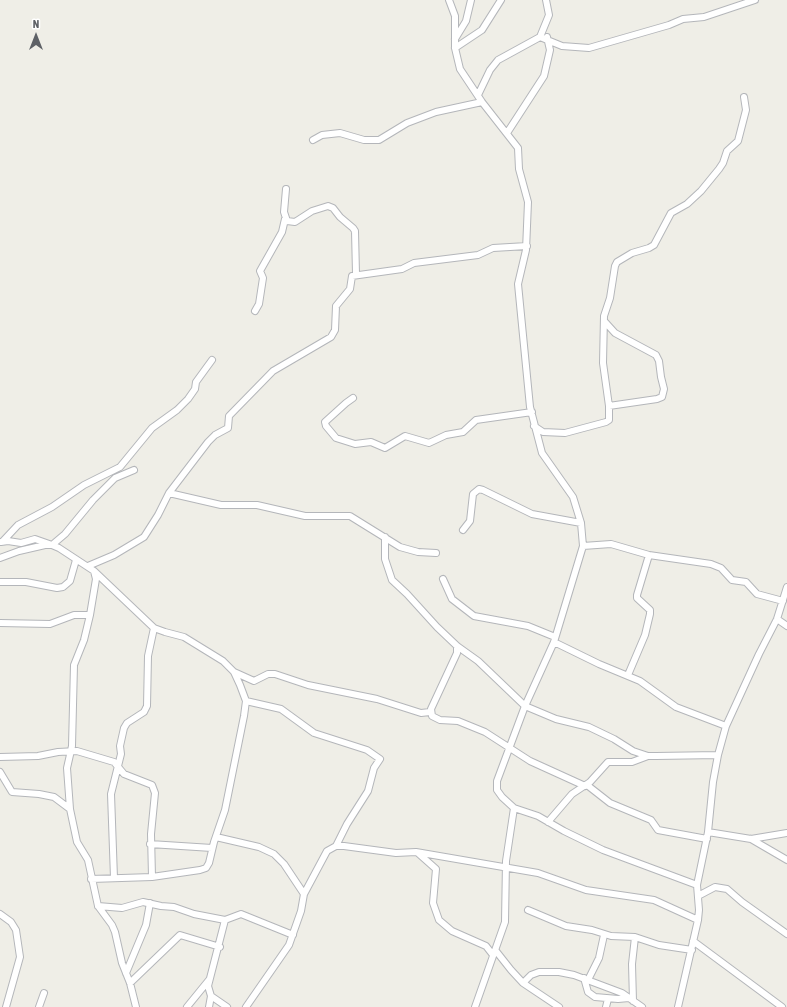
<!DOCTYPE html>
<style>
body{margin:0}
#map{position:relative;width:787px;height:1007px;overflow:hidden;background:#efeee7;font-family:"Asap Condensed",sans-serif}
canvas{display:block}
.north{position:absolute;left:16px;top:16px;width:40px;height:40px;-webkit-text-stroke:3px #fff;paint-order:stroke;rotate:0deg;font-size:11px;font-weight:700;line-height:16px;text-align:center;color:#5e6166}
.north::after{content:'';display:block;margin:auto;width:14px;height:18px;background:#5e6166;clip-path:polygon(50% 0,100% 100%,50% 72%,0 100%)}
</style>
<div id="map">
<canvas width="787" height="1007"></canvas>
<div class="north">N</div>
</div>
<script>
const context = document.querySelector('canvas').getContext('2d');
context.lineJoin = 'round';
const toPath = rows => new Path2D(rows.map(r => 'M' + r).join(''));
function strokePath(path, color, width, dash) { context.strokeStyle = color; context.lineWidth = width; context.lineCap = dash ? 'butt' : 'round'; context.setLineDash(dash || []); context.stroke(path); }
const minor = toPath([
 [449,0,455,16,455,48,460,69,482,102,518,148,519,169,528,202,526,250,518,284,530,407,542,453,573,497,581,523,583,546,554,642,525,706,497,781,497,790,502,797,514,808,506,861,505,922,475,1007],
 [540,37,562,46,589,48,669,25,683,19,704,17,755,0],
 [455,39,466,21,471,0],
 [455,48,482,30,501,0],
 [478,95,490,70,498,60,540,37,549,15,546,0],
 [507,133,544,76,550,50,547,37],
 [313,140,322,135,340,133,364,140,379,140,407,123,436,112,482,102],
 [286,189,284,212,287,221,295,222,312,211,328,206,333,208,340,217,353,228,355,231,356,274],
 [255,311,259,304,263,278,260,271,282,232,285,219],
 [605,322,615,333,656,355,659,361,661,377,664,389,662,397,657,399,609,406],
 [353,398,346,403,325,422,326,426,336,438,355,444,371,442,385,448,405,436,429,443,446,435,463,432,476,420,532,412],
 [534,426,543,432,565,433,606,422,609,420,609,406,603,363,604,316,610,298,615,266,617,262,632,253,649,248,654,245,671,213,687,204,701,191,719,169,723,163,727,151,738,141,746,110,744,97],
 [169,493,221,505,257,505,305,516,350,516,400,547,418,552,436,553],
 [463,530,470,521,473,494,479,489,483,490,532,514,581,523],
 [385,537,385,559,392,580,407,594,437,627,457,646,478,661,525,706,556,719,589,727,614,739,633,751,648,756],
 [3,541,18,525,52,507,84,485,120,467,152,428,177,410,188,399,195,389,196,382,212,360],
 [1,542,8,541,21,543,35,539,52,545,65,534,93,500,115,478,134,470],
 [583,546,611,544,649,555,711,564,721,568,732,580,746,582,757,594,783,601],
 [0,558,19,551,45,545,52,545,59,548,94,571,154,628,165,632,184,637,223,661,234,672,240,685,246,701,244,716,225,810,214,842,209,863,206,868,200,870,152,877],
 [88,566,114,555,144,537,158,515,169,493,208,442,215,435,228,428,229,416,273,371,331,337,335,330,336,306,350,289,352,276,402,269,414,263,478,255,493,248,527,246],
 [443,579,452,599,474,616,528,626,555,637],
 [0,582,26,582,57,588,63,587,70,581,76,560],
 [777,619,787,626],
 [0,623,50,624,74,615,90,615],
 [554,642,599,664,640,681,676,707,726,726],
 [457,646,457,653,431,709,432,716,440,720,458,721,485,732,530,761,585,786],
 [234,672,254,681,268,674,275,674,308,685,377,699,421,713,430,712],
 [628,675,645,635,650,614,650,610,637,598,637,595,649,555],
 [246,701,281,709,314,733,367,750,380,759,374,768,368,791,347,824,336,846],
 [0,757,38,756,58,752,77,751,114,762,124,774,152,785,155,793,151,834,152,877,91,879],
 [0,772,12,792,39,794,54,797,70,809,77,842,88,860,98,906,112,925,115,932,122,963,130,983,136,1007],
 [587,785,610,803,651,820,658,830,707,839],
 [514,808,538,816,564,831,603,850,697,885],
 [70,809,67,768,72,746,74,665,84,640,90,615,96,579,94,571],
 [548,822,572,794,590,782,608,762,632,762,648,756,656,756,718,755],
 [708,832,751,839,787,833],
 [216,837,259,847,274,854,284,864,304,894,327,851,336,846,344,846,396,853,416,852,538,873,586,890,654,900,698,920],
 [751,839,787,860],
 [150,844,212,848],
 [418,853,436,869,433,903,439,920,452,931,486,946,493,955],
 [114,878,111,794,121,754,120,746,124,728,127,723,144,712,147,706,148,656,154,628],
 [698,896,715,887,727,889,742,902,787,934],
 [98,906,122,908,143,902,161,906,174,907,194,914,225,920,241,914,293,935],
 [528,910,566,926,592,930,611,936,635,937,659,945,692,950],
 [0,914,11,922,16,930,20,957,6,1007],
 [225,920,208,986,211,996,227,1007],
 [693,941,782,1007],
 [496,951,511,970,523,983,559,1007],
 [126,973,146,925,150,903],
 [584,978,588,992,595,997,618,999,629,998],
 [588,980,599,958,604,935],
 [130,983,180,935,220,947],
 [523,983,531,975,539,972,559,972,574,975,622,993,642,1007],
 [633,1001,632,964,635,937],
 [39,1007,44,993],
 [187,1007,209,980],
 [209,1007,211,996],
 [246,1007,289,945,301,911,304,894],
 [606,1007,608,999],
 [678,1007,698,920,699,910,697,885,708,832,713,782,718,755,726,726,759,654,777,619,787,587]
]);
strokePath(minor, '#b4b6ba', 8);
strokePath(minor, '#fff', 6);
</script>
